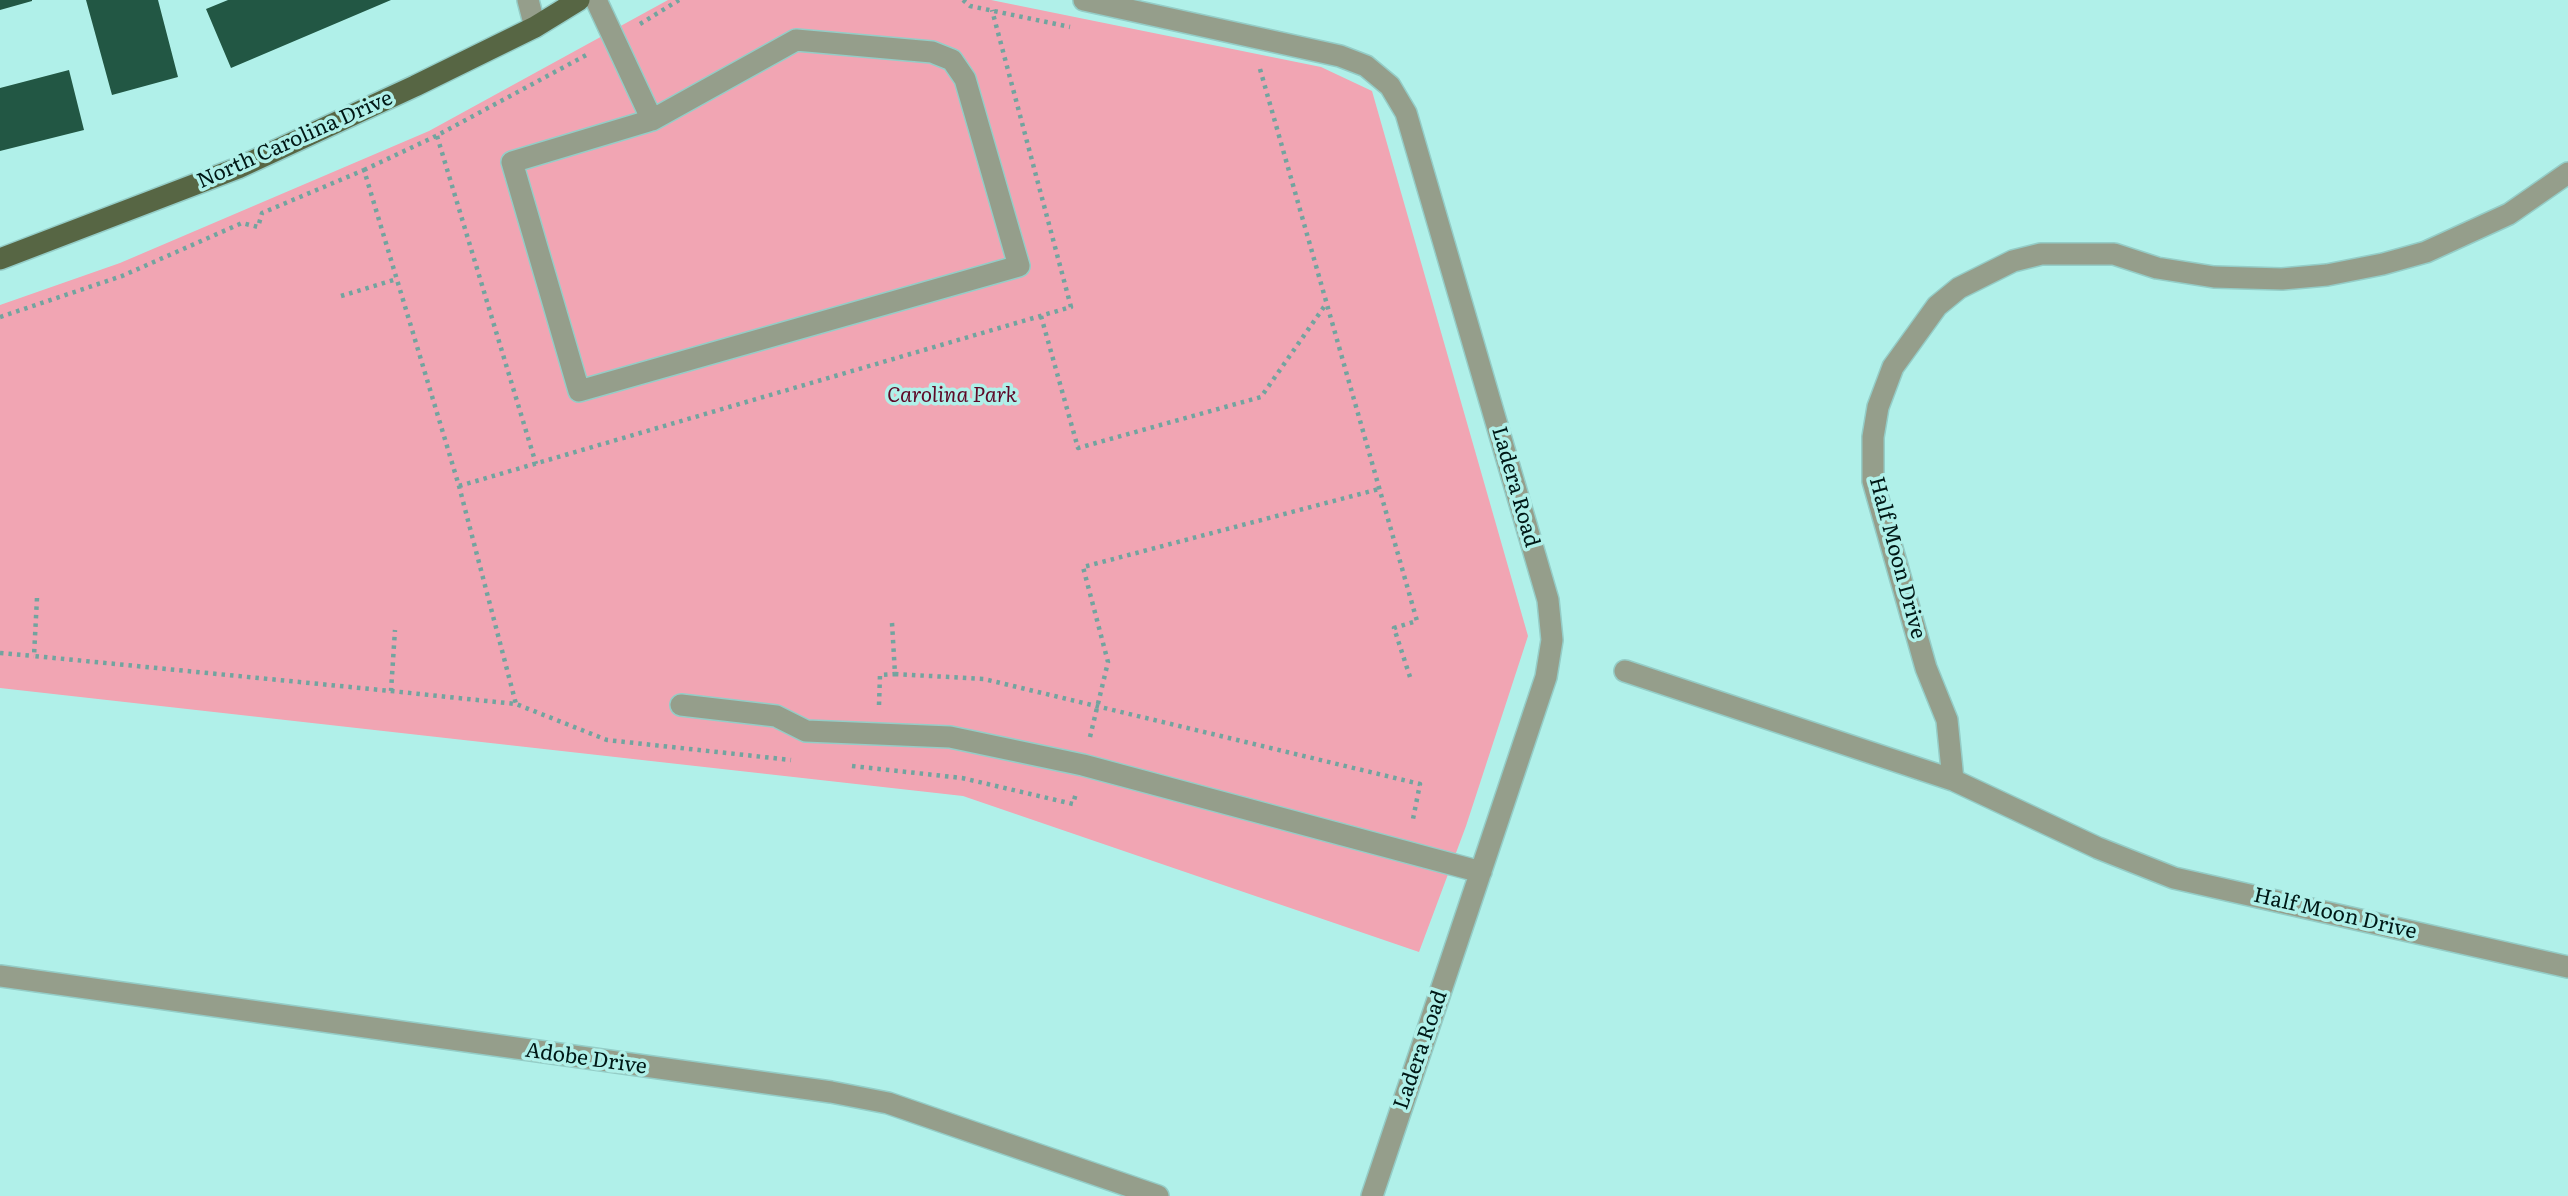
<!DOCTYPE html>
<style>
body{margin:0}
canvas{display:block;background:#b0f0e9}
</style>
<canvas width="2568" height="1196"></canvas>
<script>
const context = document.querySelector('canvas').getContext('2d');
context.lineJoin = 'round';
function fillPath(path, color) { context.fillStyle = color; context.fill(path, 'evenodd'); }
const toPath = rows => new Path2D(rows.map(r => 'M' + r).join(''));
function strokePath(path, color, width, dash) { context.strokeStyle = color; context.lineWidth = width; context.lineCap = dash ? 'butt' : 'round'; context.setLineDash(dash || []); context.stroke(path); }
function drawText(font, color, halo, rows, align = 'center') {
  context.font = font + ' Literata,serif'; context.lineWidth = 7; context.setLineDash([]); context.textBaseline = 'middle'; context.strokeStyle = halo; context.fillStyle = color; for (const [text, x, y, turn = 0] of rows) {
    context.save(); context.translate(x, y); context.rotate((+turn || 0) * Math.PI / 180); context.textAlign = isNaN(turn) ? turn : align; if (halo) context.strokeText(text, 0, 0); context.fillText(text, 0, 0); context.restore();
  }
}
fillPath(toPath([
 [668,0,991,0,1321,67,1372,91,1528,636,1466,826,1419,952,963,796,0,688,0,305,120,263,429,131]
]), '#f1a5b3');
fillPath(toPath([
 [0,0,32,0,32,1,0,10],
 [86,0,158,0,178,77,112,95],
 [228,0,391,0,231,68,206,9],
 [69,70,84,130,0,151,0,88]
]), '#225744');
const minor = toPath([
 [528,0,535,27],
 [596,0,652,120],
 [1084,0,1340,56,1366,66,1390,86,1406,113,1548,600,1552,640,1546,677,1372,1196],
 [796,40,932,52,952,60,965,79,1019,266,579,391,512,162,652,120,796,40],
 [1625,671,1953,780,2098,848,2174,878,2568,967],
 [681,705,776,716,806,731,950,737,1083,765,1481,872],
 [1953,780,1947,720,1926,668,1873,481,1873,437,1878,407,1893,367,1937,306,1959,288,2013,261,2041,254,2114,254,2157,268,2214,277,2282,279,2327,275,2383,264,2426,252,2509,214,2568,173],
 [0,976,831,1092,888,1103,1158,1196]
]);
const major = toPath([
 [0,259,238,168,415,86,535,27,579,0]
]);
strokePath(minor, '#94cdc7', 24);
strokePath(major, '#94cdc7', 24);
strokePath(toPath([
 [963,0,970,6,1070,27],
 [640,24,679,0],
 [1260,69,1417,621,1394,628,1411,680],
 [437,136,536,464],
 [364,170,436,136,590,53],
 [341,296,397,279],
 [1041,316,1078,448,1261,397,1326,304],
 [0,317,122,276,242,223,258,227,262,213,364,170,459,486,516,704],
 [459,486,1071,307,992,10],
 [37,598,34,656,391,691,395,630],
 [892,623,895,674,984,679,1420,784,1413,819],
 [0,653,34,656],
 [391,691,516,704,607,740,791,760],
 [879,705,880,675,895,674],
 [1090,737,1108,662,1083,567,1379,489],
 [852,766,962,778,1073,804,1076,793]
]), '#72a49f', 4.5, [3.5, 5]);
strokePath(minor, '#959e8b', 21);
strokePath(major, '#576644', 21);
drawText('21px', '#001816', '#b0f0e9', [
 ["North Carolina Drive",295,140,-24],
 ["Ladera Road",1515,487,74],
 ["Half Moon Drive",1897,558,75],
 ["Half Moon Drive",2335,914,13],
 ["Ladera Road",1421,1050,-71],
 ["Adobe Drive",586,1059,8]
]);
drawText('italic 21px', '#5e0927', '#b0f0e9', [
 ["Carolina Park",952,396]
]);
</script>
